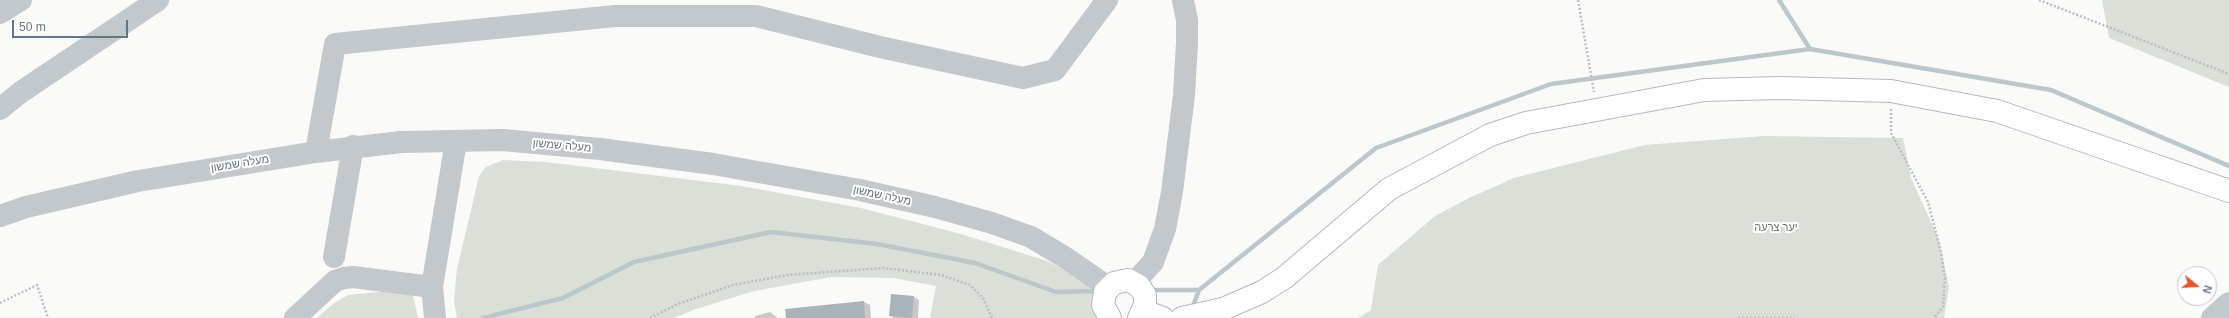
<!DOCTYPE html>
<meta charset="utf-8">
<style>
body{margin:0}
#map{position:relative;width:2229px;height:318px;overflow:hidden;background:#fafaf8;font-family:Arial,sans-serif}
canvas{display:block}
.north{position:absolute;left:2177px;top:266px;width:40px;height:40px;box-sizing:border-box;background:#fff;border:1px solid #c1c8cd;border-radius:50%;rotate:108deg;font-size:11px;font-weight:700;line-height:16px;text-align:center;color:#657683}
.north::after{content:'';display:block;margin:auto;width:14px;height:18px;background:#e4572e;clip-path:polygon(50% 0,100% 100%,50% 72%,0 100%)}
.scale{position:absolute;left:12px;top:20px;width:116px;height:18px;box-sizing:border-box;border:2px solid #657683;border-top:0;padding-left:5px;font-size:12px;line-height:14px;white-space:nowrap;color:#657683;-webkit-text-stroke:3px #fff;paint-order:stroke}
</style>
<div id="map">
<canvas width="2229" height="318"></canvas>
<div class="north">N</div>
<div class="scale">50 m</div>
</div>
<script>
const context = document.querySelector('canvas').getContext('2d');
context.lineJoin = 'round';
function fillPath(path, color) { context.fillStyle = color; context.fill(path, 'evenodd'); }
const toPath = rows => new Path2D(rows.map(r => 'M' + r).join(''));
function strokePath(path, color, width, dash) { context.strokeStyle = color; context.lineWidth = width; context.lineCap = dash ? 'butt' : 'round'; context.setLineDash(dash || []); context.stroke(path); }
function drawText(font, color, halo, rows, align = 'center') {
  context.font = font + ' Arial,"Noto Sans Hebrew",sans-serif'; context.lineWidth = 4; context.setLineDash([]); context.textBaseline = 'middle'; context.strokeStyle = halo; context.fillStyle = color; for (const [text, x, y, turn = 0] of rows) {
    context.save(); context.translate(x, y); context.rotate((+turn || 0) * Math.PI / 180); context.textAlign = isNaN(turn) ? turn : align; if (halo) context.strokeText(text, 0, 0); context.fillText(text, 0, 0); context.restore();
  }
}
fillPath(toPath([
 [2102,0,2229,0,2229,87,2109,38],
 [1764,136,1903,138,1911,178,1939,240,1949,287,1944,318,1358,318,1371,310,1378,265,1435,216,1469,198,1514,178,1645,145],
 [503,160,546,162,741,186,861,208,961,234,1047,261,1091,283,1100,318,930,318,936,286,894,278,831,277,754,291,693,310,674,318,457,318,454,301,457,269,479,176,486,167],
 [399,290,413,295,418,318,317,318,334,303,348,295]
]), '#dadfd7');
fillPath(toPath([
 [914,297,919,300,918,318,894,318,890,316],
 [864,302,870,305,871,318,796,318],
 [770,312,778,318,755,318,755,316]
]), '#0003');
strokePath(toPath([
 [1779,0,1810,49],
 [1148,290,1199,290,1376,148,1551,84,1810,49,2051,90,2229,166],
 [1192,309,1199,290],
 [483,318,563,298,634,262,771,232,877,244,975,263,1056,292,1099,291]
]), '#bbc7cb', 4.5);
fillPath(toPath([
 [891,294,914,296,912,318,889,316],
 [864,301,865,318,786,318,785,309]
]), '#aab3b9');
const major = toPath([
 [1144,311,1163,318],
 [1110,318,1103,305,1105,292,1114,283,1128,280,1139,286,1145,295,1145,305,1139,318],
 [1182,318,1223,309,1262,292,1284,278,1389,189,1490,135,1526,123,1704,90,1779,88,1891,91,1997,111,2229,191]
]);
strokePath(major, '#b5babe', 24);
strokePath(toPath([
 [1578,0,1594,92],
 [2039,0,2229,74],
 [1891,109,1891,133,1928,202,1941,252,1945,279,1943,307,1934,318],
 [0,303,37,285,48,318],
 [650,318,678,304,733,285,787,275,883,268,941,275,970,285,983,298,992,318],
 [1738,318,1795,318]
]), '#bbbfc2', 2.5, [2, 2]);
strokePath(toPath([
 [0,13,21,0],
 [0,109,21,92,158,0],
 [316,152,335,44,615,16,756,16,880,47,1023,78,1055,70,1107,0],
 [0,216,26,207,138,181,316,152,401,142,503,140,600,149,713,164,860,190,935,207,992,223,1031,237,1066,258,1108,287],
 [334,257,353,146],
 [1134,283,1153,262,1165,229,1172,192,1184,95,1187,43,1187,20,1183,0],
 [295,318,335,281,344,278,353,277,432,287],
 [435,318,432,287,456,141],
 [2212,318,2229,303]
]), '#c3c8cc', 22);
strokePath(major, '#fff', 22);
drawText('11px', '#657683', '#fff', [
 ["מעלה שמשון",562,146,5],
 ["מעלה שמשון",240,164,-9],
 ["מעלה שמשון",882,196,12]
]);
drawText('11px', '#687a64', '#fff', [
 ["יער צרעה",1776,228]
]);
</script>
